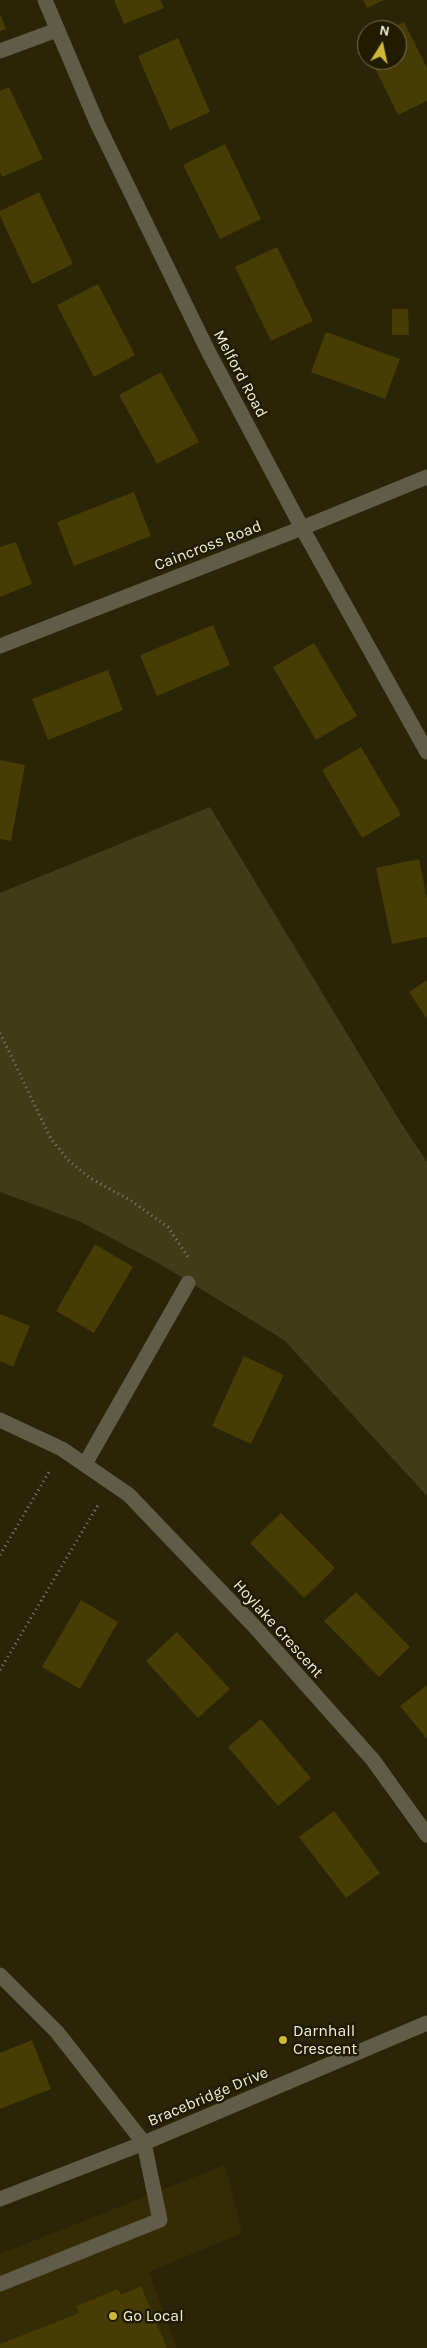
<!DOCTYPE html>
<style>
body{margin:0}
#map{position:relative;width:427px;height:2348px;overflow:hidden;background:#2b2507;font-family:Karla,sans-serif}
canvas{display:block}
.north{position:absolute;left:357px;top:20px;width:50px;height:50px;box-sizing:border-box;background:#211b00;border:1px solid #746f58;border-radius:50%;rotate:10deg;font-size:14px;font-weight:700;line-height:20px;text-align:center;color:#f1eedd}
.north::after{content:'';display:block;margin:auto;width:18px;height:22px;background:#cfb837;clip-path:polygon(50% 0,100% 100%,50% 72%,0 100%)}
</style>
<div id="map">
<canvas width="427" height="2348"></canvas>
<div class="north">N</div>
</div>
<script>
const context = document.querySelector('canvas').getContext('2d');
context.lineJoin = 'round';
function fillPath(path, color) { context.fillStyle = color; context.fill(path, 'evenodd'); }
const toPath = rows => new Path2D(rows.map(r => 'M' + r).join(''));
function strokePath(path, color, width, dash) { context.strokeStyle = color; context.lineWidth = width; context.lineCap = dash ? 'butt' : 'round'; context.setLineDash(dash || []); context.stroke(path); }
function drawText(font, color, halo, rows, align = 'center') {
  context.font = font + ' Karla,sans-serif'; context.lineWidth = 5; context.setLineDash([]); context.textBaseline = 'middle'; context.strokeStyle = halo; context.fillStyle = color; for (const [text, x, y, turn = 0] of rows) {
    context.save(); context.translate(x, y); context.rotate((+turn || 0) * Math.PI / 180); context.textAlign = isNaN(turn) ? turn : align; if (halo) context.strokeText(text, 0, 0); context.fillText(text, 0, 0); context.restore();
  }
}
fillPath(toPath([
 [225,2165,242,2233,149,2272,177,2348,0,2348,0,2254]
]), '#342c05');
fillPath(toPath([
 [210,807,401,1123,427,1162,427,1496,284,1340,160,1264,81,1222,0,1192,0,893]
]), '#413b19');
fillPath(toPath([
 [114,0,160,0,164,8,124,24],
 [363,0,384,0,367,8],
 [0,14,6,29,0,31],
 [404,22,427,68,427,101,398,115,371,60,397,60,397,30,387,30],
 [178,38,210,112,170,130,138,56],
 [9,87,43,159,2,177,0,172,0,91],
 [225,144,261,219,220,239,183,165],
 [39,192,73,264,32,284,0,216,0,211],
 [277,247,313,321,271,341,235,267],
 [98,284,135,355,94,377,57,305],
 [392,309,408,309,409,335,392,335],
 [326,332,400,359,385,399,311,372],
 [161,372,199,442,157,464,119,395],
 [134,492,151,536,74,566,57,522],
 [16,542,32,584,0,597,0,547],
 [213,625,230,665,157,696,140,655],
 [314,643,357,716,316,740,273,667],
 [108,670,123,710,48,740,32,699],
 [361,747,401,815,362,838,322,770],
 [0,760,25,765,11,841,0,839],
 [419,859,427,898,427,937,392,944,376,868],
 [427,980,427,1019,409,992],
 [95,1244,133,1267,94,1333,56,1311],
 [0,1314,30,1326,13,1367,0,1361],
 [244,1356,284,1375,251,1444,212,1426],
 [281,1513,335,1568,304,1598,250,1543],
 [356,1592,410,1647,379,1677,324,1621],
 [81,1600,118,1622,80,1689,42,1667],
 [177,1632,230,1689,198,1718,146,1661],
 [427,1685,427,1739,400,1706],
 [261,1719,311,1778,278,1806,228,1747],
 [334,1811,380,1873,346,1898,299,1837],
 [32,2040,51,2089,0,2109,0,2053],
 [141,2286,167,2348,0,2348,0,2344,79,2313,76,2306,118,2289,121,2295]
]), '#463c04');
strokePath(toPath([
 [0,1033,51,1139,68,1160,90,1178,130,1200,168,1227,188,1257],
 [0,1555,49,1472],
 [0,1670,98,1505]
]), '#868169', 3, [1, 4]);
strokePath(toPath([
 [45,0,97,123,208,351,302,528,427,752],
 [0,51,57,30],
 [0,646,302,528,427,477],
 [0,1420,62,1449,129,1495,254,1626,373,1760,427,1835],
 [85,1464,188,1283],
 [0,1975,57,2032,144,2143,160,2220,0,2284],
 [0,2199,144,2143,427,2023]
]), '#605c48', 15);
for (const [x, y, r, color] of [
 [283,2040,5,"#cfb837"],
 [113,2316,5,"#cfb837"]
]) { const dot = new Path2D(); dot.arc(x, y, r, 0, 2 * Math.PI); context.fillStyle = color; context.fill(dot); strokePath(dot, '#211b00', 2); }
drawText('16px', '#f1eedd', '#211b00', [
 ["Melford Road",240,374,62],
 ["Caincross Road",208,546,-21],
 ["Hoylake Crescent",278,1629,48],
 ["Bracebridge Drive",208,2097,-23]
]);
drawText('16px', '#f1eedd', '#211b00', [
 ["Darnhall",293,2031],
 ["Crescent",293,2049],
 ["Go Local",123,2316]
], 'left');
</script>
